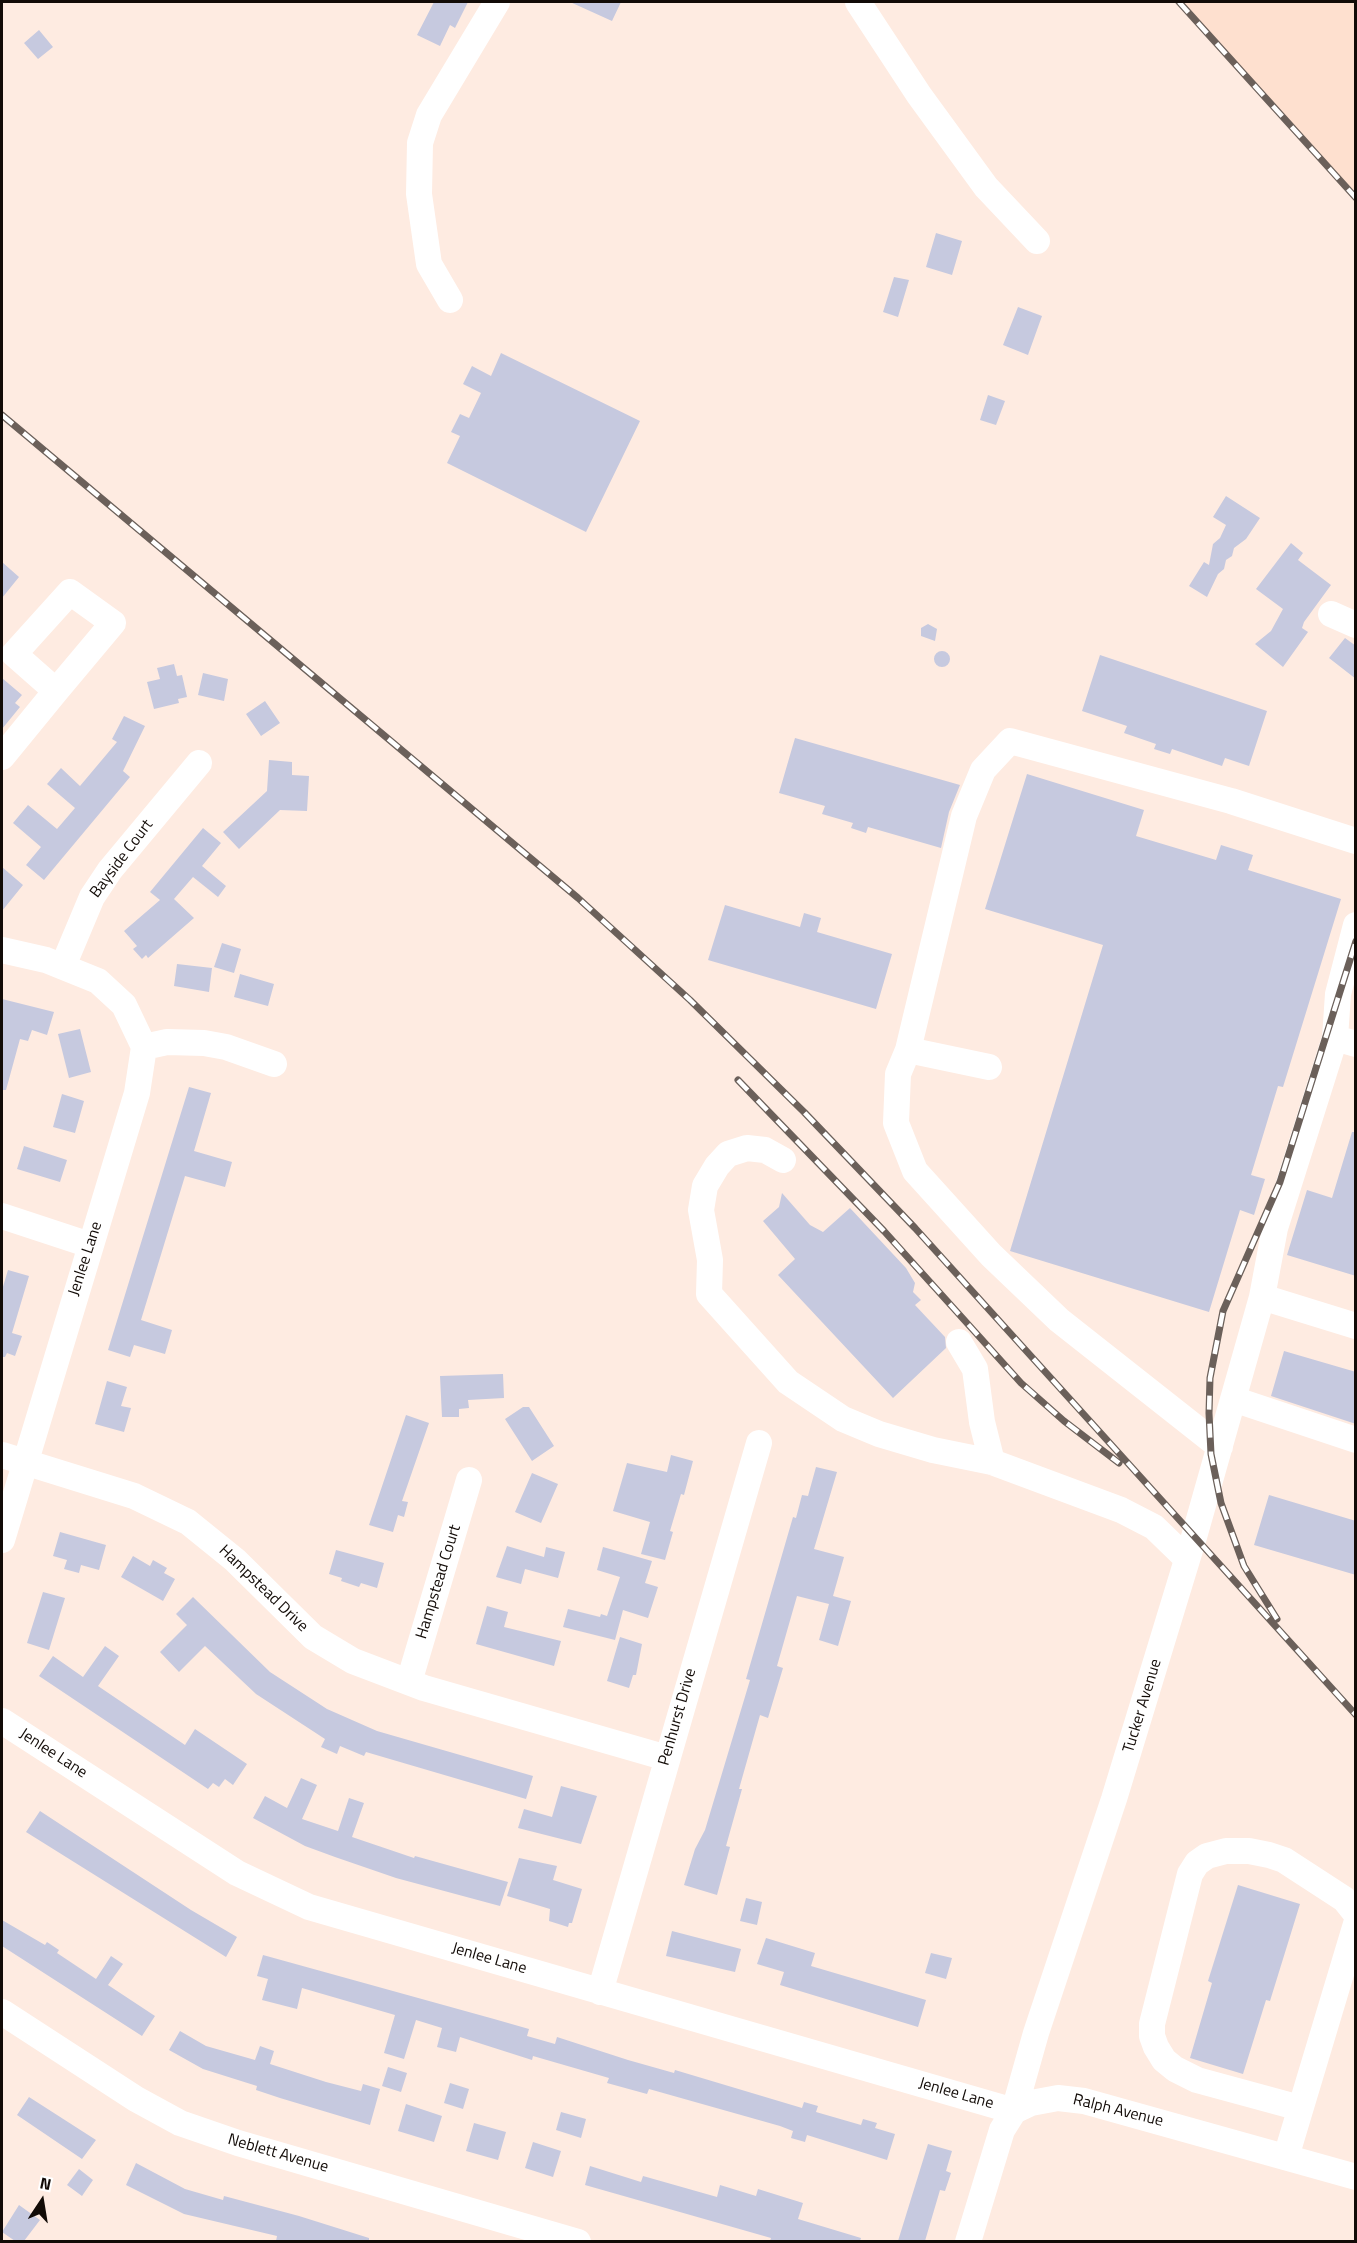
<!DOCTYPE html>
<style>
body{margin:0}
#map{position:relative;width:1357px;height:2243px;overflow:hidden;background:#feebe1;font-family:"Titillium Web",sans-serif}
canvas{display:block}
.frame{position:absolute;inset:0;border:3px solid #120b07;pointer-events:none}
.north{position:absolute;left:12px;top:2171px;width:60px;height:60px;-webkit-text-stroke:4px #fff;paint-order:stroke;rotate:12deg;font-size:16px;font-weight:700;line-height:24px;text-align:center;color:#120b07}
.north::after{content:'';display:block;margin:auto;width:21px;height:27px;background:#120b07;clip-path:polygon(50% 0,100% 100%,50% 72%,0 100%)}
</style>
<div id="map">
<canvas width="1357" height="2243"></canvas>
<div class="frame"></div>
<div class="north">N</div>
</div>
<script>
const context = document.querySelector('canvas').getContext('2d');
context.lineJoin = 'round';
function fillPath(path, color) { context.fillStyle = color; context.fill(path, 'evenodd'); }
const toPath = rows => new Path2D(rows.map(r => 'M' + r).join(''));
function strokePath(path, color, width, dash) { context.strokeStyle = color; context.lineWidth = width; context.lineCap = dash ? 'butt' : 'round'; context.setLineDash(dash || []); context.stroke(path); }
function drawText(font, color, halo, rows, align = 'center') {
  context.font = font + ' "Titillium Web",sans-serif'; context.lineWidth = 4.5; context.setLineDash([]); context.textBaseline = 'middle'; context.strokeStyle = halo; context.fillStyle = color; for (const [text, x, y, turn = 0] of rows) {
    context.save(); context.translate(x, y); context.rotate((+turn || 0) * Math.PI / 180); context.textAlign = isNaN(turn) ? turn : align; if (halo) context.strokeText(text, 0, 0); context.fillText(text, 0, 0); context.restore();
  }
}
fillPath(toPath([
 [1179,2,1355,2,1355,198,1214,39]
]), '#fee0cf');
fillPath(toPath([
 [434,2,468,2,455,28,450,25,440,46,417,35],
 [570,2,621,2,612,21],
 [39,30,53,47,38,59,24,43],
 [936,233,962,241,952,275,926,267],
 [894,277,909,280,898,317,883,312],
 [1018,307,1042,316,1028,355,1003,345],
 [501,353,640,421,586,532,447,463,460,436,451,432,460,414,469,418,481,393,463,384,472,366,491,376],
 [988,395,1005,401,996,425,980,420],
 [1226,496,1260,518,1246,539,1234,548,1232,556,1226,560,1224,569,1218,574,1207,597,1189,586,1204,562,1209,565,1213,544,1220,538,1226,525,1213,517],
 [1291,543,1303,553,1298,560,1331,585,1304,622,1302,628,1308,632,1283,667,1255,644,1271,631,1283,609,1256,589],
 [2,562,19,577,2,598],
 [928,624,937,629,935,641,921,636,921,628],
 [1345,638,1356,646,1356,679,1329,658],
 '934 659a8 8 0 1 1 16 0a8 8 0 1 1-16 0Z',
 [1100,655,1267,711,1249,766,1225,758,1222,766,1172,749,1170,754,1154,749,1156,744,1124,733,1127,726,1082,711],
 [174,664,177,676,182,675,187,697,178,699,179,703,154,709,147,682,160,679,157,668],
 [203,673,228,679,224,701,198,695],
 [2,678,22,695,15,703,20,707,2,729],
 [265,701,280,723,261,736,246,714],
 [124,716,145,726,123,771,130,777,44,880,26,865,41,847,13,823,28,805,57,829,75,808,47,784,61,768,80,786,117,742,112,739],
 [795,738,960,785,949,812,941,848,868,827,866,833,851,828,853,823,822,814,825,806,779,793],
 [269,760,292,762,292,775,309,776,307,811,280,810,239,849,223,832,267,791],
 [1027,774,1144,810,1136,836,1216,860,1221,845,1253,855,1248,870,1341,899,1283,1087,1278,1086,1251,1175,1265,1179,1254,1215,1240,1210,1209,1312,1010,1251,1103,945,985,909],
 [203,828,221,843,202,866,226,886,218,897,193,877,174,899,194,918,148,958,146,955,142,959,133,949,137,946,124,931,160,900,150,892],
 [2,867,23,885,2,911],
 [725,905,800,927,804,913,821,918,817,932,892,954,876,1009,708,960],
 [222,943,241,949,234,973,214,967],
 [177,964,212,968,209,992,174,986],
 [240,974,274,984,268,1006,234,997],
 [2,999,54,1012,47,1035,32,1030,28,1041,20,1039,6,1090,2,1090],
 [80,1029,91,1072,69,1078,58,1034],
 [189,1087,211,1093,194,1151,232,1162,225,1187,185,1176,141,1320,172,1330,165,1354,134,1345,130,1357,108,1350],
 [62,1094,84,1101,75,1133,53,1127],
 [1352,1132,1356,1132,1356,1276,1287,1255,1307,1190,1332,1198],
 [24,1146,67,1160,60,1182,17,1169],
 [782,1193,810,1225,823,1232,850,1208,906,1268,915,1283,913,1292,921,1300,915,1305,945,1337,946,1348,893,1398,778,1275,795,1259,763,1221,779,1207],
 [8,1270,29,1276,12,1333,22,1336,15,1356,7,1353,5,1357,2,1357,2,1290],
 [1284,1351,1356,1372,1356,1424,1271,1396],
 [503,1374,504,1398,468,1400,469,1408,459,1409,459,1417,442,1417,440,1376],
 [107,1381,127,1387,121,1406,131,1408,124,1432,95,1424],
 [523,1407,529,1407,554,1446,532,1461,505,1419],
 [406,1415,429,1423,402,1501,408,1502,404,1517,398,1515,393,1532,369,1525],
 [671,1455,693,1461,684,1495,681,1494,670,1531,673,1532,665,1560,641,1554,650,1522,613,1511,627,1463,667,1472],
 [816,1467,837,1472,814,1549,844,1557,833,1596,851,1601,838,1646,819,1640,829,1604,797,1596,777,1666,783,1668,768,1718,760,1715,739,1789,742,1789,726,1846,730,1847,717,1895,684,1885,695,1849,705,1830,750,1680,746,1679,793,1517,796,1518,802,1495,808,1496],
 [532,1473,558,1484,541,1523,515,1512],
 [1269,1495,1356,1521,1356,1575,1254,1545],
 [60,1532,106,1545,99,1570,81,1565,79,1573,64,1569,67,1560,53,1556],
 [507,1546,544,1557,546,1547,565,1552,558,1578,525,1569,521,1584,496,1577],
 [603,1547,652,1561,645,1583,658,1587,648,1618,623,1610,615,1640,563,1627,568,1609,600,1617,601,1614,607,1616,620,1577,597,1570],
 [336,1550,384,1563,377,1588,361,1583,359,1587,341,1581,342,1578,329,1574],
 [133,1556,150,1566,153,1560,167,1568,164,1573,175,1579,163,1601,121,1577],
 [43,1592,65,1598,49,1650,27,1643],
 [193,1597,270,1672,327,1709,377,1731,533,1776,526,1799,366,1752,364,1756,340,1746,337,1754,321,1747,325,1739,256,1694,205,1646,179,1672,160,1652,187,1625,176,1614],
 [487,1606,508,1612,504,1627,561,1641,554,1666,476,1644],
 [620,1637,642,1644,636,1675,633,1675,629,1688,607,1681],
 [105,1646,119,1656,98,1686,185,1745,195,1729,247,1764,233,1785,225,1779,219,1787,213,1783,208,1789,39,1676,53,1656,83,1677],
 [301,1778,317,1785,302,1819,338,1831,349,1798,364,1803,352,1837,414,1858,415,1856,508,1882,500,1906,396,1878,335,1857,305,1846,253,1818,265,1796,287,1808],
 [561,1786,597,1796,581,1844,518,1828,524,1809,552,1817],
 [40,1811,191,1910,237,1937,226,1957,26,1832],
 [519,1858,557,1866,553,1880,582,1889,572,1923,569,1923,568,1927,549,1921,550,1909,507,1896],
 [1238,1885,1300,1904,1270,2001,1266,2000,1243,2074,1190,2058,1212,1983,1208,1981],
 [746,1898,762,1902,757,1925,740,1921],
 [2,1920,45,1945,47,1942,59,1950,57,1953,96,1979,111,1956,123,1964,108,1985,155,2016,142,2036,2,1946],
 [672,1931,741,1949,735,1972,666,1956],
 [766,1938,815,1953,811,1966,926,2000,918,2027,780,1985,784,1972,757,1964],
 [931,1953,952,1958,946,1979,925,1973],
 [263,1955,494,2019,529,2029,527,2036,555,2044,557,2037,628,2060,674,2073,675,2070,802,2108,804,2102,818,2106,816,2112,861,2125,863,2119,877,2123,875,2128,895,2134,887,2160,807,2135,805,2142,791,2138,793,2131,780,2126,649,2089,647,2094,607,2083,609,2078,533,2056,532,2060,460,2037,456,2052,437,2047,442,2028,416,2020,404,2059,384,2053,395,2015,302,1988,297,2009,262,2000,268,1979,257,1976],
 [180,2031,206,2046,255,2060,260,2046,274,2051,270,2064,326,2082,361,2091,363,2084,380,2089,370,2125,280,2098,256,2090,257,2086,203,2069,169,2050],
 [388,2067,407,2073,401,2092,382,2086],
 [450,2083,469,2089,463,2109,444,2103],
 [29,2097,96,2140,82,2159,17,2115],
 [406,2104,442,2116,434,2142,398,2131],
 [561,2112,586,2119,581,2138,556,2130],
 [474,2123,506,2132,498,2160,466,2151],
 [533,2142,561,2151,553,2177,525,2168],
 [928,2144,952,2151,946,2171,951,2173,945,2191,940,2190,925,2241,898,2241],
 [136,2163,185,2189,223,2200,224,2196,299,2216,369,2238,369,2241,276,2241,277,2236,184,2214,126,2185],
 [590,2166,641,2182,643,2176,717,2197,720,2185,756,2196,758,2189,803,2203,798,2219,861,2238,860,2241,770,2241,771,2238,743,2230,585,2185],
 [79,2169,93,2180,82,2196,67,2185],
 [19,2205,40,2220,24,2241,15,2241,2,2232]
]), '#c6c9df');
strokePath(toPath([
 [858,2,919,95,986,187,1037,241],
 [450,300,429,264,419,194,420,143,429,115,497,2],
 [1331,614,1356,625],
 [2,757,56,691,113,623,70,592,14,654,56,691],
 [2,950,46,960,98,981,124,1005,144,1047,137,1093,2,1540],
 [63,966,92,897,110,870,199,763],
 [1335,1038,1338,994,1356,925],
 [144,1047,167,1042,204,1043,226,1047,274,1064],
 [908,1050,989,1067],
 [783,1160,765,1150,747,1148,728,1154,717,1166,705,1186,701,1210,710,1260,709,1294,788,1382,843,1419,879,1434,933,1450,992,1462,1121,1510,1154,1527,1187,1559],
 [2,1216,90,1245],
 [1262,1297,1356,1326],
 [959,1342,975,1369,982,1422,992,1462],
 [1233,1399,1356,1440],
 [1220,1447,1059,1320,991,1255,915,1171,896,1123,898,1074,908,1050,964,816,983,770,1010,741,1231,801,1356,841],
 [2,1455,134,1496,188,1522,235,1560,313,1637,353,1661,424,1688,667,1758],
 [409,1682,469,1480],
 [2,1721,237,1873,309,1907,1014,2111,1036,2033,1114,1799,1194,1537,1262,1297,1275,1228,1335,1038,1356,1044],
 [600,1992,759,1443],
 [2,2012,136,2099,180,2123,238,2143,578,2242],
 [1300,2108,1197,2080,1175,2069,1164,2060,1156,2047,1152,2036,1152,2024,1190,1874,1197,1863,1207,1856,1226,1851,1249,1851,1269,1855,1284,1860,1344,1899,1356,1914],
 [1286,2157,1356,1924],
 [968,2242,1002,2130,1014,2111,1031,2103,1058,2098,1084,2101,1356,2177]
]), '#fff', 26);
const rail = toPath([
 [1179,2,1356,198],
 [2,415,578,898,690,1000,804,1112,915,1228,1356,1715],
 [738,1080,884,1231,1021,1383,1064,1421,1119,1463],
 [1277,1619,1244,1566,1221,1503,1211,1454,1209,1413,1210,1378,1223,1311,1280,1182,1356,941]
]);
strokePath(rail, '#6b605a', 7);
strokePath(rail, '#fff', 4.5, [14]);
drawText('16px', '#120b07', '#fff', [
 ["Bayside Court",122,859,-53],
 ["Jenlee Lane",86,1259,-72],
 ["Hampstead Court",439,1582,-73],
 ["Hampstead Drive",263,1589,44],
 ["Tucker Avenue",1143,1706,-73],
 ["Penhurst Drive",678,1717,-74],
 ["Jenlee Lane",53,1754,33],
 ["Jenlee Lane",489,1959,16],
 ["Jenlee Lane",956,2094,16],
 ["Ralph Avenue",1118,2111,14],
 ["Neblett Avenue",278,2154,16]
]);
</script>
